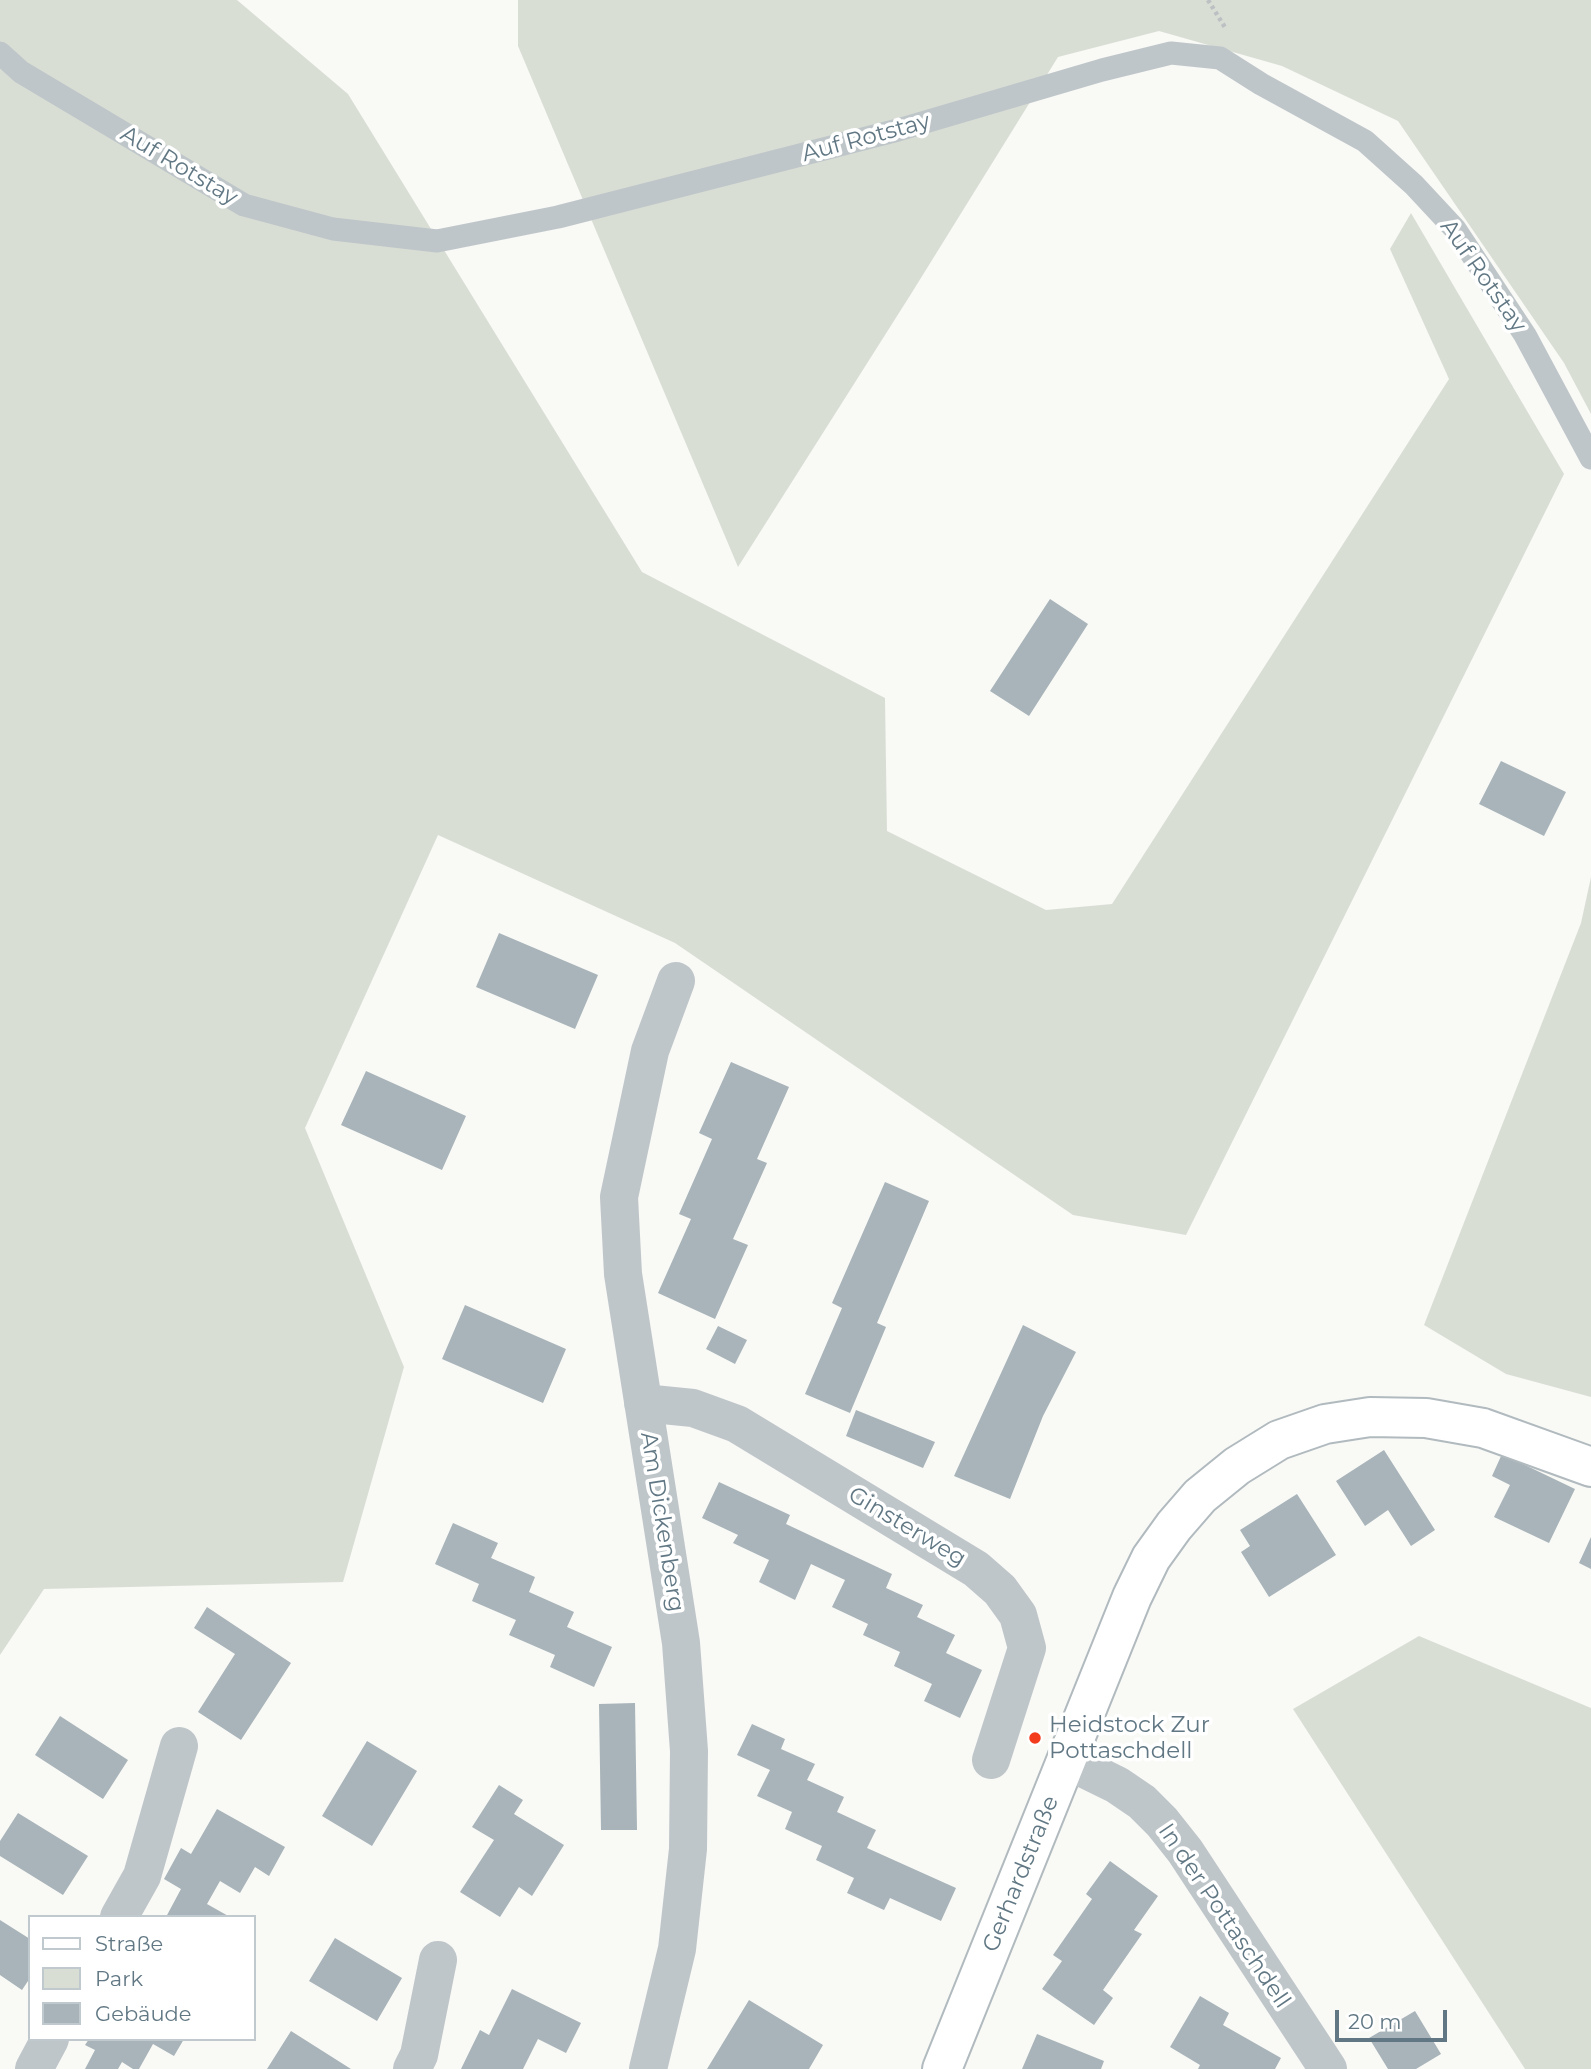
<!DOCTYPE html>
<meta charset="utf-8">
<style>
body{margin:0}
#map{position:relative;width:1591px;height:2069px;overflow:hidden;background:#f9f9f6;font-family:Montserrat,sans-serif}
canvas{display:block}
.legend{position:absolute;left:28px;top:1915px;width:228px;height:126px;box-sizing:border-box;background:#fff;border:2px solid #c0c9ce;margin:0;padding:9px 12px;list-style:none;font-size:21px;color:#617884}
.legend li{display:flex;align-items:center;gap:14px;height:35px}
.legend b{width:35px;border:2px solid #c0c9ce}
.scale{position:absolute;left:1335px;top:2010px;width:112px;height:32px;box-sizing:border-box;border:4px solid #617884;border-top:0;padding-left:9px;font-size:21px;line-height:24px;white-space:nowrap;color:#617884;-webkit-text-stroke:5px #fff;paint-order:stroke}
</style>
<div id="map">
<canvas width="1591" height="2069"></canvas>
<ul class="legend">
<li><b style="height:9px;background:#fff"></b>Straße</li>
<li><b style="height:19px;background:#d9ded5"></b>Park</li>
<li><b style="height:19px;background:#a8b4b9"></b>Gebäude</li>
</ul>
<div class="scale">20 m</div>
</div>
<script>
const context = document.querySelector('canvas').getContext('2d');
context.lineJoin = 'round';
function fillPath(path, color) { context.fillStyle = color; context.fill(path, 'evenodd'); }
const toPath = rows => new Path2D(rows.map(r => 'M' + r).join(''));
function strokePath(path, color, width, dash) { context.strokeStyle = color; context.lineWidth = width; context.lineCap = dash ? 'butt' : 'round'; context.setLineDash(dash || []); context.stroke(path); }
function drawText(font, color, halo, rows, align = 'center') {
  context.font = font + ' Montserrat,sans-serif'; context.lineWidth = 7; context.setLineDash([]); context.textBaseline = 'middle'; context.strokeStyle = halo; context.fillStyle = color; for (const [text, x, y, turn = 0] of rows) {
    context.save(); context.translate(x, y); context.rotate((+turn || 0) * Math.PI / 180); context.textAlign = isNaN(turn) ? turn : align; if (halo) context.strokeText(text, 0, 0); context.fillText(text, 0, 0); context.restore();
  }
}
fillPath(toPath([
 [0,0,237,0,348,94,642,572,885,698,887,831,1046,910,1112,904,1449,379,1390,249,1411,213,1564,474,1186,1235,1073,1215,675,943,438,835,305,1128,404,1367,343,1582,44,1589,0,1655],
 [518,0,1591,0,1591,414,1564,363,1398,121,1282,66,1159,31,1058,57,911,294,738,567,518,46],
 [1591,877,1591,1397,1506,1374,1424,1325,1581,923],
 [1419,1636,1591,1708,1591,2069,1525,2069,1293,1709]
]), '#d9ded5');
fillPath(toPath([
 [1050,599,1088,624,1029,716,990,691],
 [1501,761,1566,792,1544,836,1479,804],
 [499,933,598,975,575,1029,476,987],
 [731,1062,789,1087,757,1159,767,1163,733,1239,748,1245,715,1319,658,1293,691,1219,679,1214,712,1139,699,1133],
 [366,1071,466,1116,442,1170,341,1125],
 [885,1182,929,1201,877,1323,886,1327,850,1413,805,1394,842,1308,832,1303],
 [465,1305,566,1349,543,1403,442,1359],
 [1023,1325,1076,1352,1043,1416,1010,1499,954,1476],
 [718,1326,747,1340,735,1364,706,1349],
 [856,1410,935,1442,923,1468,846,1436],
 [1384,1450,1435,1530,1411,1546,1388,1510,1365,1526,1336,1481],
 [1502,1454,1575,1489,1549,1543,1494,1517,1510,1485,1492,1476],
 [719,1482,790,1515,786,1524,892,1574,886,1588,923,1605,917,1617,955,1635,946,1653,982,1670,960,1718,924,1701,932,1684,894,1666,900,1652,863,1635,868,1624,832,1607,845,1580,811,1564,795,1600,759,1582,769,1560,733,1543,738,1535,702,1518],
 [1297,1494,1336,1555,1269,1597,1241,1552,1250,1546,1240,1530],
 [453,1523,498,1543,491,1558,535,1577,529,1592,574,1612,567,1627,612,1647,594,1687,550,1667,555,1655,509,1635,516,1620,472,1601,479,1584,435,1564],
 [1591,1537,1591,1569,1579,1563],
 [207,1607,291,1663,241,1740,198,1712,235,1654,194,1628],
 [635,1703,637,1830,601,1830,599,1704],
 [60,1716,128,1760,103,1799,35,1755],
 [752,1724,785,1739,781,1749,815,1764,807,1780,844,1797,837,1812,876,1830,867,1848,956,1888,941,1921,890,1898,884,1910,847,1893,854,1878,816,1860,822,1846,785,1829,792,1812,757,1796,770,1770,737,1755],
 [367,1741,417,1771,372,1846,322,1816],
 [499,1785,523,1800,514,1814,564,1845,532,1896,519,1887,500,1917,460,1892,494,1840,472,1827],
 [217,1809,285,1847,269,1876,255,1867,240,1893,220,1881,207,1904,230,1917,166,1917,181,1889,164,1879,181,1848,191,1854],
 [18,1813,88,1856,63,1895,0,1856,0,1841],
 [1110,1861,1158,1896,1134,1930,1142,1934,1103,1990,1113,1998,1094,2025,1042,1989,1062,1961,1053,1955,1092,1899,1086,1894],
 [0,1920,30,1939,30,1978,22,1990,0,1975],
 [335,1938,402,1978,377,2021,309,1981],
 [512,1989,581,2023,566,2053,538,2039,523,2069,461,2069,480,2030,489,2035],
 [1200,1996,1229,2013,1223,2025,1281,2058,1275,2069,1198,2069,1200,2065,1170,2047],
 [749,2000,823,2045,809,2069,707,2069],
 [1415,2011,1441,2054,1416,2069,1388,2069,1369,2038],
 [291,2031,351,2069,267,2069],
 [1037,2034,1104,2061,1101,2069,1022,2069],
 [89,2039,184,2039,174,2056,153,2044,139,2069,133,2069,122,2062,118,2069,85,2069,95,2050,85,2045]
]), '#a8b4b9');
const secondary = toPath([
 [942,2069,1132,1597,1151,1558,1174,1526,1200,1496,1237,1466,1279,1440,1325,1424,1370,1417,1426,1418,1483,1428,1591,1467]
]);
strokePath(secondary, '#b1babe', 42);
strokePath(toPath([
 [1208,0,1226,29]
]), '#bcc0c3', 4.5, [3.5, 3.5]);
strokePath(toPath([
 [0,53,21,72,244,205,333,229,437,241,558,217,898,130,1102,70,1171,53,1220,58,1261,84,1365,141,1414,185,1455,229,1525,335,1591,458]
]), '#bfc6c9', 23);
strokePath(toPath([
 [643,1403,693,1408,737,1424,976,1569,1000,1590,1018,1615,1027,1648,991,1760],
 [1066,1760,1117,1785,1142,1802,1162,1822,1185,1851,1328,2069],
 [119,1917,142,1876,179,1746],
 [34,2069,50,2039],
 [412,2069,419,2055,438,1960],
 [648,2069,677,1949,688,1849,689,1751,681,1643,623,1274,619,1197,650,1051,676,981]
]), '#bfc6c9', 38);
strokePath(secondary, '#fff', 38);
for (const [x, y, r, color] of [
 [1035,1738,7,"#f33c1d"]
]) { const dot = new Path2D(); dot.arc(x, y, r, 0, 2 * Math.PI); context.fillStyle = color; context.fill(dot); strokePath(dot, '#fff', 2.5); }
drawText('23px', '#617884', '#fff', [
 ["Auf Rotstay",866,138,-15],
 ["Auf Rotstay",179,166,31],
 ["Auf Rotstay",1483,276,55],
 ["Am Dickenberg",662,1522,81],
 ["Ginsterweg",907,1527,31],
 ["Gerhardstraße",1021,1874,-68],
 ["In der Pottaschdell",1224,1916,56]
]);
drawText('23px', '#617884', '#fff', [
 ["Heidstock Zur",1049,1725],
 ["Pottaschdell",1049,1751]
], 'left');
</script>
